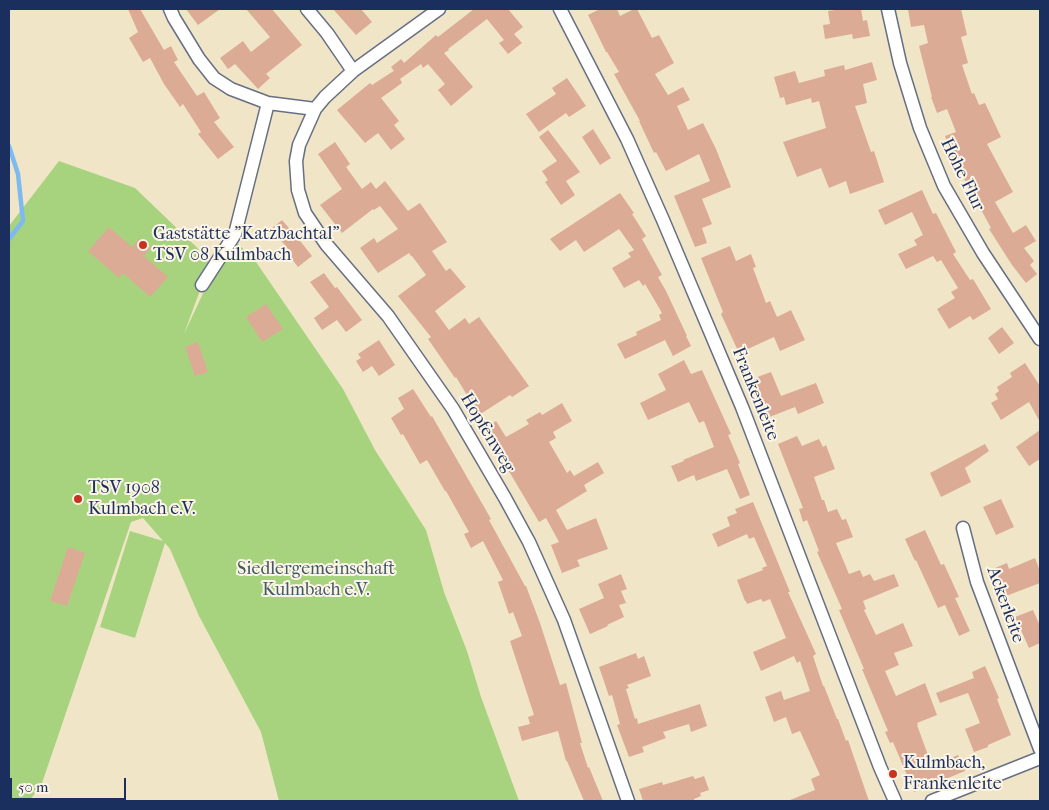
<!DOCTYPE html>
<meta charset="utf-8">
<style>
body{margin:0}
#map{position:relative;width:1049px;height:810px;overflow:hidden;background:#f1e5c8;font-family:"IM FELL French Canon",serif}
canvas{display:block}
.frame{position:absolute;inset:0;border:10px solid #1b2f5e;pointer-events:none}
.scale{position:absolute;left:10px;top:778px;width:116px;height:22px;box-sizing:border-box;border:2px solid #1b2f5e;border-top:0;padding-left:6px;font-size:15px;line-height:18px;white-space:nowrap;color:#1b2f5e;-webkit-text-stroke:4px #fcf5e5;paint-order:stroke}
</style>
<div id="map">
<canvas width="1049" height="810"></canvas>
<div class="frame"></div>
<div class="scale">50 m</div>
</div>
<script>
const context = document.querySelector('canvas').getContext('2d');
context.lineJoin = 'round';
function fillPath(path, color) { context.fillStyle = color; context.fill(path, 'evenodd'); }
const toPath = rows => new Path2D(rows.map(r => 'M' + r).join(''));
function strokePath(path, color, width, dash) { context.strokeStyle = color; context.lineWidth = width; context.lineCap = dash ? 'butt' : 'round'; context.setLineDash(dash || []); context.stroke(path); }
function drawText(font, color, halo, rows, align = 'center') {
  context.font = font + ' "IM FELL French Canon",serif'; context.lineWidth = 4; context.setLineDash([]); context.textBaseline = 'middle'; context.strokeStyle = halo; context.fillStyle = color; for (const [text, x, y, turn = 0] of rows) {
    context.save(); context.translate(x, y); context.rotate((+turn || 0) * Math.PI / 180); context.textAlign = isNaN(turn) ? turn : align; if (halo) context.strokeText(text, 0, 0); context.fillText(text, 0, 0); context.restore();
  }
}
fillPath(toPath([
 [59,161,135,188,209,259,202,285,184,334,205,289,235,241,254,259,343,389,375,450,426,530,444,592,467,651,481,697,519,801,279,801,261,732,199,616,170,549,165,543,135,638,100,627,130,531,163,541,143,518,131,522,41,786,29,801,9,801,9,226]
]), '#a7d37f');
strokePath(toPath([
 [9,146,18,174,23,221,9,239]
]), '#7ebaf0', 4.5);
fillPath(toPath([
 [128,9,140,9,164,50,171,46,178,60,174,62,197,96,204,92,220,118,214,122,234,147,218,159,198,134,201,132,183,104,180,107,164,84,150,58,143,62,129,38,138,32],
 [186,9,220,9,198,25],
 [246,9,272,9,302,45,266,74,270,78,258,89,235,64,228,69,220,58,243,41,251,52,270,37],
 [333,9,361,9,372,22,356,35],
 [474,9,508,9,523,27,514,34,522,43,508,54,499,43,504,40,487,19,448,49,449,50,444,53,473,87,451,106,438,90,445,84,428,64,423,68,421,64,400,79,402,83,381,98,399,121,394,125,405,139,391,150,378,133,365,143,337,110,370,83,372,85,392,72,394,71,391,67,401,59,404,63,436,35,438,37],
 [600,9,617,9,620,16,634,9,637,9,652,38,659,35,674,63,655,74,668,95,683,87,690,100,677,106,688,130,703,123,716,149,731,187,702,199,712,224,702,228,707,243,695,247,674,196,710,181,699,154,666,171,656,152,654,153,639,121,640,121,614,74,619,72,607,52,606,52,588,15],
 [842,9,861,9,863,21,867,20,870,36,853,39,852,34,825,39,823,25,830,24,828,11],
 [908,9,961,9,967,35,961,37,968,63,962,65,972,94,974,93,979,105,985,103,1001,137,987,144,1013,192,995,202,1013,233,1026,225,1036,241,1024,248,1034,261,1030,265,1037,274,1026,283,1012,265,989,229,991,228,960,171,963,170,957,156,953,158,945,136,956,132,947,109,937,113,931,97,932,97,919,46,928,43,924,25,911,27],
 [872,62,877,80,863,84,867,103,855,106,871,152,874,151,884,182,850,194,846,181,829,188,821,168,797,177,783,142,826,128,819,101,812,103,811,98,786,105,784,97,780,98,774,77,795,71,799,83,825,76,824,70,844,65,845,70],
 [567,78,586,106,569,117,566,113,539,132,526,114,556,94,552,88],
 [593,129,611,158,600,165,582,137],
 [548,130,580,172,566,181,575,195,561,205,545,182,548,180,542,171,557,161,539,137],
 [335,142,350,164,346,167,362,189,371,182,376,189,385,181,408,211,420,203,447,242,432,251,446,271,450,268,466,287,435,311,449,330,465,318,469,324,479,317,529,386,512,397,510,395,479,415,456,377,455,378,428,339,431,337,398,296,426,275,412,256,411,256,409,253,378,273,360,248,374,238,377,243,398,229,380,206,374,210,373,209,342,233,320,205,342,189,318,154],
 [922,190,933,214,936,213,956,252,953,254,970,280,973,279,991,309,973,320,970,316,949,329,937,309,955,298,951,292,958,288,941,260,937,262,933,256,906,269,898,254,917,245,914,240,923,235,912,212,885,225,878,210],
 [620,193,634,213,632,214,646,236,642,239,662,275,658,277,666,291,687,336,686,336,691,346,673,356,665,340,625,359,617,344,637,335,636,332,661,320,659,315,662,313,645,284,643,286,639,280,624,288,612,268,631,257,628,253,634,250,619,229,584,252,576,240,560,251,550,239],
 [282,220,301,242,312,256,298,267,287,253,290,251,271,229],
 [109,227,132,247,139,239,150,249,144,256,168,277,150,297,123,273,119,278,88,251],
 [730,246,736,261,751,254,756,267,753,268,766,303,770,301,777,317,791,310,805,340,780,351,774,337,739,353,721,314,723,312,701,258],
 [324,273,335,288,337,287,362,320,346,332,337,320,322,330,314,318,329,307,310,282],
 [266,304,283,329,262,342,246,317],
 [1002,327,1014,343,999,354,988,338],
 [379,340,395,365,379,376,372,366,363,372,356,361,361,358,358,354],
 [198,342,208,372,195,376,185,347],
 [684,360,691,374,702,370,731,434,728,435,740,463,738,464,750,495,740,499,727,469,696,481,694,475,678,482,671,466,684,461,683,460,714,447,704,421,699,423,689,402,648,420,640,403,666,390,658,374],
 [1025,363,1040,386,1040,422,1029,402,1001,420,991,403,998,399,995,394,999,391,997,387,1012,377,1010,373],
 [771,372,781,396,816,383,824,403,798,414,795,407,767,418,752,379],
 [413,389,431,417,432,416,491,519,489,520,525,586,526,586,540,623,560,685,566,683,582,743,580,743,588,768,589,767,603,801,584,801,567,761,566,761,558,731,522,741,518,727,530,724,528,717,534,715,510,641,522,636,513,612,509,614,498,582,503,580,483,541,471,548,464,534,469,532,446,491,445,491,427,460,420,464,403,434,401,435,391,418,404,409,398,398],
 [562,403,572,421,553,432,556,438,549,442,567,473,570,470,574,476,598,462,604,473,584,485,587,491,556,510,567,530,596,518,608,549,577,560,580,566,562,573,551,545,559,542,546,518,539,522,484,429,496,421,506,437,529,424,526,420,540,412,542,415],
 [1040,430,1040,459,1029,466,1016,447],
 [797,436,802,446,819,439,823,447,826,445,835,469,814,477,822,500,824,500,828,512,837,509,842,520,846,519,853,537,836,543,849,574,860,570,863,577,870,574,874,581,894,574,899,586,863,601,866,609,864,610,876,635,903,623,913,646,894,653,899,665,885,671,896,696,925,683,937,715,917,723,918,725,917,725,932,766,958,755,965,771,914,792,893,742,890,743,885,732,888,731,862,669,864,669,839,610,842,609,817,552,819,551,807,520,803,522,799,509,803,508,778,444],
 [985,444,989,451,965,468,971,482,941,497,930,473],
 [1001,499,1014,527,996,535,983,507],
 [753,502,790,592,788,592,816,654,813,656,823,686,824,686,837,719,838,719,846,741,848,740,869,801,790,801,790,800,815,790,811,779,820,775,800,731,792,734,786,717,774,722,765,697,781,691,784,700,810,691,800,661,797,663,794,656,761,671,753,652,786,638,770,599,763,602,761,599,747,604,746,601,745,601,737,580,763,570,762,568,767,566,754,537,749,539,747,534,718,547,712,534,730,526,727,517,737,513,735,509],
 [925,530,941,565,944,564,959,597,955,598,970,631,959,636,945,605,938,608,916,560,915,561,905,539],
 [68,547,85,553,67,606,50,601],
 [1035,558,1040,571,1040,583,1006,596,995,568,1007,563,1009,569],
 [621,574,627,589,621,591,626,603,619,605,624,617,607,625,608,626,590,634,579,609,604,598,598,584],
 [1033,610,1040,626,1040,643,1029,648,1015,617],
 [636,653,638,659,644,656,651,676,627,685,629,688,626,689,635,719,637,718,638,724,700,704,707,726,691,732,689,724,663,732,666,738,642,747,644,752,629,757,617,725,620,724,612,695,609,696,599,667],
 [985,666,999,698,997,699,1011,735,988,745,988,747,974,752,965,729,980,723,968,693,940,703,936,693,974,678,972,672],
 [693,776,695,779,704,776,709,790,700,793,701,796,694,799,694,801,643,801,639,789,662,782,663,785]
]), '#dcab96');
const street = toPath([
 [170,9,174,18,199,59,214,78,231,89,268,103,315,109],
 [307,9,327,33,353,71],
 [439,9,353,71,325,97,315,109,299,145,296,161,298,190,305,213,326,244,388,316,453,409,505,498,529,542,564,620,628,801],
 [560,9,627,139,663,220,742,407,880,767,895,801],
 [888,9,900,63,920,128,944,186,983,253,1040,339],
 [202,285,235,234,268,103],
 [963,528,977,582,1040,749],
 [932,801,1040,758]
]);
strokePath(street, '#666f83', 15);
strokePath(street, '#fff', 12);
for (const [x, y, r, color] of [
 [143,245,5,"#c8321e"],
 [78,499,5,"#c8321e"],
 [893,774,5,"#c8321e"]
]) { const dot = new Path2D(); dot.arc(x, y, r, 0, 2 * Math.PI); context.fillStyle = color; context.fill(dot); strokePath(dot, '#fcf5e5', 2); }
drawText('18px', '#1b2f5e', '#fcf5e5', [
 ["Hohe Flur",962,175,64],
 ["Frankenleite",755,394,68],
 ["Hopfenweg",487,433,59],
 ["Ackerleite",1005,605,70]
]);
drawText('18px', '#1b2f5e', '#fcf5e5', [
 ["Gaststätte \"Katzbachtal\"",153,235],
 ["TSV 08 Kulmbach",153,256],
 ["TSV 1908",88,489],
 ["Kulmbach e.V.",88,510],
 ["Kulmbach,",903,764],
 ["Frankenleite",903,785]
], 'left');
drawText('18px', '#3e5866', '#fcf5e5', [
 ["Siedlergemeinschaft",316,570],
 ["Kulmbach e.V.",316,591]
]);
</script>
